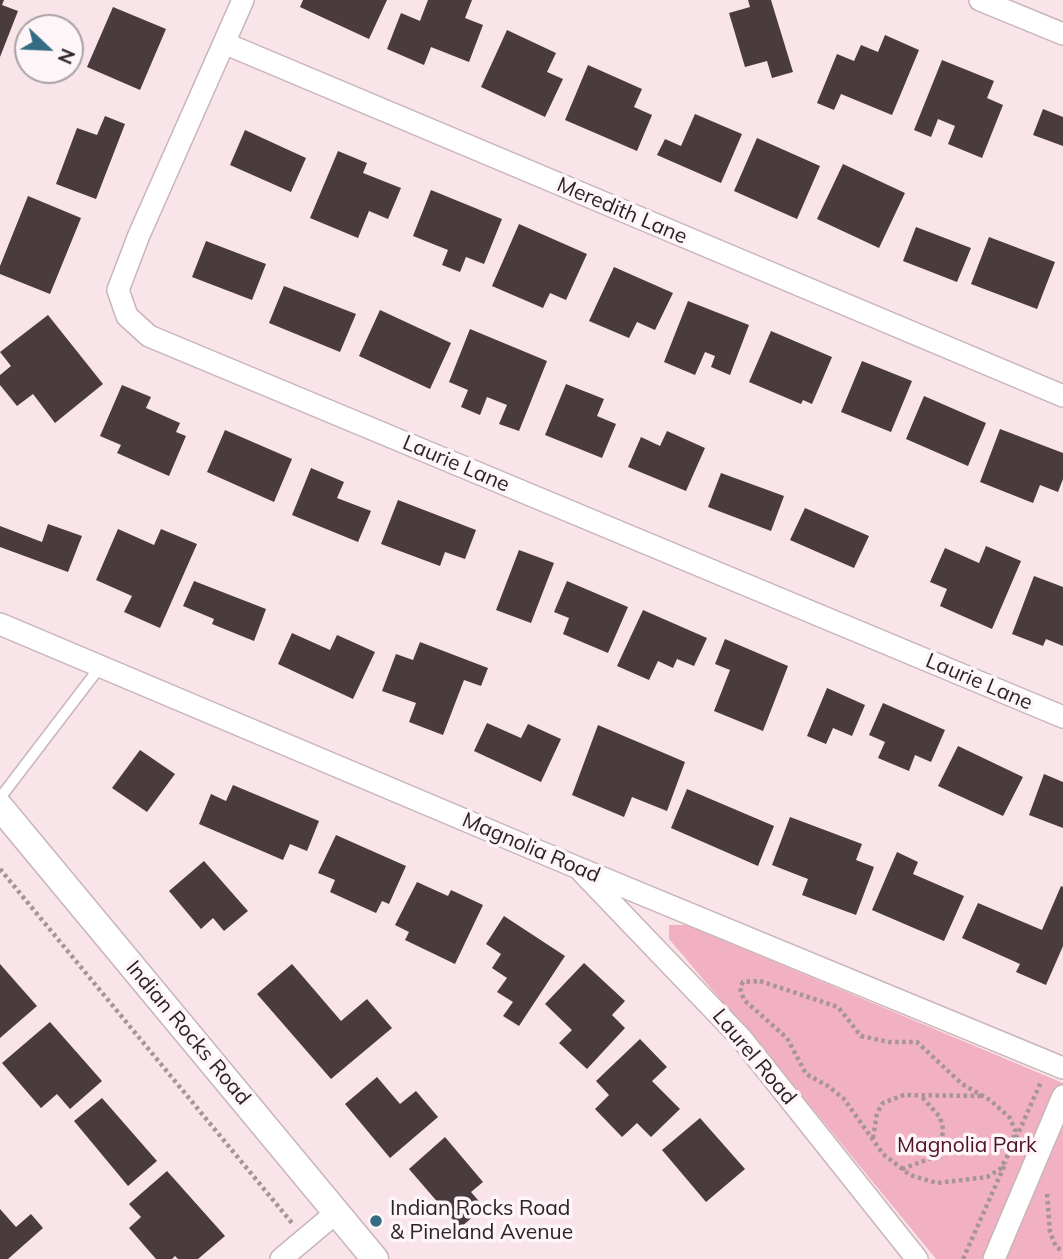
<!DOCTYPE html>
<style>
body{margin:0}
#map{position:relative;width:1063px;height:1259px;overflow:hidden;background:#f9e4e9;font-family:Mulish,sans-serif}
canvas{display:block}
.north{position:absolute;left:14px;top:14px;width:70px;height:70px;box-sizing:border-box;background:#fdf5f7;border:2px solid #a9a1a3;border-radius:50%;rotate:113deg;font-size:19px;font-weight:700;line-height:28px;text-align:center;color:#2b2325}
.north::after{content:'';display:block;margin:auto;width:24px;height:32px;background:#346c86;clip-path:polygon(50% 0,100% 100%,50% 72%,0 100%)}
</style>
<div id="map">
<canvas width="1063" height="1259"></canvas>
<div class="north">N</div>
</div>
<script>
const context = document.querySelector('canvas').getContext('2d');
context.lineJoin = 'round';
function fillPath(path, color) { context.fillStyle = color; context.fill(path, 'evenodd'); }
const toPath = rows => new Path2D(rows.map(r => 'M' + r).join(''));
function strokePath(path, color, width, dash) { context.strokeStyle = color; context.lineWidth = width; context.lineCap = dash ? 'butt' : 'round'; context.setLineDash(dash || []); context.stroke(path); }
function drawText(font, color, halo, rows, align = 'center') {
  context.font = font + ' Mulish,sans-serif'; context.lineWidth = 7; context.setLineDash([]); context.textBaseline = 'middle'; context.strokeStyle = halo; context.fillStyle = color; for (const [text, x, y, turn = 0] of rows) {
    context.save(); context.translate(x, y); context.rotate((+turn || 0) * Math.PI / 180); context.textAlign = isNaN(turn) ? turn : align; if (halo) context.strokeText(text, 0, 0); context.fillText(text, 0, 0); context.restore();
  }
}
fillPath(toPath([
 [669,925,687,925,1063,1083,1063,1259,936,1259,799,1092,669,939]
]), '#f1b1c2');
fillPath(toPath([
 [0,0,4,0,2,5,18,11,0,57],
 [303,0,387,0,369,39,300,7],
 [428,0,472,0,465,18,483,25,469,62,431,47,424,65,387,49,401,13,420,21],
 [748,0,771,0,793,72,772,78,767,61,745,67,729,13,750,7],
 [113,7,166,29,140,90,87,67],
 [507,30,556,53,547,72,563,79,545,117,481,87],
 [885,35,919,50,892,115,841,94,834,110,817,103,837,54,854,61,861,45,878,52],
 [942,60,994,81,987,98,1003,105,982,158,948,144,955,126,938,119,931,137,914,130],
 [588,65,642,89,634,107,652,115,637,151,565,120],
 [1043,109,1063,117,1063,146,1033,135],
 [695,114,742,134,721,183,657,155,665,139,681,146],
 [105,116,125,124,96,199,56,184,77,128,97,135],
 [245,130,306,158,291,192,230,165],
 [757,138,820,166,797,219,734,191],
 [338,151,367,163,363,173,401,188,388,219,369,211,358,238,310,218],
 [843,164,905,193,879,248,817,219],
 [431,190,502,219,484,264,466,257,460,272,442,265,448,250,413,236],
 [28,196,81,218,50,294,0,274,0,266],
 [519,224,587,254,566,300,550,293,543,308,492,286],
 [916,227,971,248,957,282,903,261],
 [989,237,1055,262,1037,309,971,284],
 [206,241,266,264,252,300,192,277],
 [614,267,673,293,655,330,637,322,629,338,589,321],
 [284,286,356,314,340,352,269,323],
 [688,301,749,325,730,375,711,367,715,356,705,352,695,375,664,362],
 [380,310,451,343,430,389,359,356],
 [48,315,103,384,55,423,33,394,17,406,0,385,0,375,11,366,0,352],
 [470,329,547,361,519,431,499,424,507,405,487,397,480,415,461,407,468,390,449,382],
 [771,331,832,357,812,404,803,400,801,404,749,382],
 [862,361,912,381,891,432,841,412],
 [566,384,604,399,597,416,616,424,602,458,545,435],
 [122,385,151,397,146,408,180,423,176,432,186,436,169,476,117,453,121,445,100,436],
 [924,396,986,423,968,466,906,439],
 [1000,429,1063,453,1063,479,1058,492,1040,485,1033,503,980,482],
 [225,430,292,459,274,502,207,472],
 [667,431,705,448,686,491,628,467,641,437,660,446],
 [311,468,344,482,337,498,371,511,358,542,292,515],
 [721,473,784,496,771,531,708,507],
 [398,500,476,530,465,559,445,552,440,566,381,544],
 [805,508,869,536,854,568,790,540],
 [48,524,82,536,68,572,0,547,0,526,42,542],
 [118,529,154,545,161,529,197,544,160,628,124,612,132,596,96,580],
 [986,546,1021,561,992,629,940,606,947,589,930,582,945,548,979,563],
 [519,550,554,563,531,623,496,610],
 [1034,576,1063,587,1063,646,1046,639,1043,646,1012,634],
 [194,581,266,609,254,641,212,624,214,619,183,606],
 [567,581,628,607,608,653,563,634,569,618,554,612],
 [643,610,707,638,694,666,677,659,673,668,658,661,649,680,617,666],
 [292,633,330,650,337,635,375,652,353,699,278,664],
 [725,639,788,666,763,731,714,711,730,670,715,664],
 [420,642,488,668,481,686,464,680,443,735,409,722,416,703,382,691,396,654,413,660],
 [827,688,865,705,852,736,833,728,826,744,807,736],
 [883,703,945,730,931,762,915,755,909,771,878,758,885,742,869,735],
 [487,723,521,738,528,724,561,739,541,782,474,751],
 [598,725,685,762,667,811,632,797,624,817,572,795],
 [958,746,1023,777,1003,816,938,786],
 [140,750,175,774,147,812,112,788],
 [1044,774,1063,782,1063,828,1029,815],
 [233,785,319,821,307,851,290,844,283,860,199,824,211,794,226,801],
 [687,789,774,826,758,866,671,828],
 [790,817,862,844,856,860,874,867,856,915,802,895,808,879,772,865],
 [336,835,406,866,389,904,382,901,376,913,330,892,335,880,318,873],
 [897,852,918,862,913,874,964,896,944,941,872,910],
 [204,861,248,911,224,931,213,918,201,929,169,891],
 [417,882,448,896,451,890,483,905,455,964,405,940,409,932,395,925],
 [1061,886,1063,887,1063,946,1046,985,1016,972,1020,964,962,938,978,903,1042,930],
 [504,916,565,956,519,1026,503,1016,513,1002,497,992,507,978,492,968,501,954,486,944],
 [584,963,625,1001,612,1015,625,1028,587,1069,559,1043,572,1030,545,1004],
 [0,964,37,1006,0,1038],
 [292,964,341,1021,367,999,392,1028,331,1079,257,994],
 [50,1022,102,1081,70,1109,57,1094,41,1108,2,1063],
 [640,1039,667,1067,652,1081,680,1109,651,1137,637,1123,622,1137,595,1109,609,1095,596,1081],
 [377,1077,400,1104,416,1091,438,1117,390,1158,345,1104],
 [102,1098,157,1161,128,1186,74,1121],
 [700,1118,745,1169,706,1202,662,1150],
 [445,1137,483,1182,471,1192,484,1207,460,1228,409,1169],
 [167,1171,225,1236,198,1259,178,1259,175,1256,172,1259,156,1259,129,1228,141,1217,129,1204],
 [0,1209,16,1227,31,1214,43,1228,8,1259,0,1259]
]), '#4a3b3e');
const service = toPath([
 [0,798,100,667]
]);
const minor = toPath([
 [243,0,139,235,118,290,127,316,149,336,1063,717],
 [980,0,1063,34],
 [224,43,1063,396],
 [0,624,576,867,1063,1068],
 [582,872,741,1038,917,1259],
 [281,1259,337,1212],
 [994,1259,1063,1096]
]);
const tertiary = toPath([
 [0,807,375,1259]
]);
strokePath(service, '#c8b5b9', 13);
strokePath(minor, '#c8b5b9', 24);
strokePath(tertiary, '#c8b5b9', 29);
strokePath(toPath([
 [0,869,292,1223],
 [760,981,838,1007,861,1036,889,1042,917,1042,962,1084,990,1100,1010,1118,1015,1130,1011,1150,1000,1169,987,1177,937,1183,910,1175,883,1154,844,1099,828,1086,806,1074,787,1038,744,1000,740,988,743,982,760,981],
 [873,1138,877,1113,883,1103,904,1095,983,1096],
 [1016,1138,1041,1082],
 [902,1169,929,1159,937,1150,942,1139,943,1129,940,1117,921,1096],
 [1047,1194,1050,1232,1056,1247,1063,1251],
 [963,1259,1006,1162]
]), '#a59599', 4.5, [3.5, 3.5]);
strokePath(service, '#fff', 10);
strokePath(minor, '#fff', 21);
strokePath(tertiary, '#fff', 26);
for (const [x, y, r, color] of [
 [376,1221,7,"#346c86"]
]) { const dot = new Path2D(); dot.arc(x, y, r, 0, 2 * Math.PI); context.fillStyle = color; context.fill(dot); strokePath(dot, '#fdf5f7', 2.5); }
drawText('21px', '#2b2325', '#fdf5f7', [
 ["Meredith Lane",622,211,23],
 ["Laurie Lane",456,464,23],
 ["Laurie Lane",979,682,23],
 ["Magnolia Road",531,848,23],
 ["Indian Rocks Road",188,1033,50],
 ["Laurel Road",754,1057,50]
]);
drawText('21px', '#4d1128', '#fdf5f7', [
 ["Magnolia Park",967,1146]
]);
drawText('21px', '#2b2325', '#fdf5f7', [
 ["Indian Rocks Road",390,1209],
 ["& Pineland Avenue",390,1233]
], 'left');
</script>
